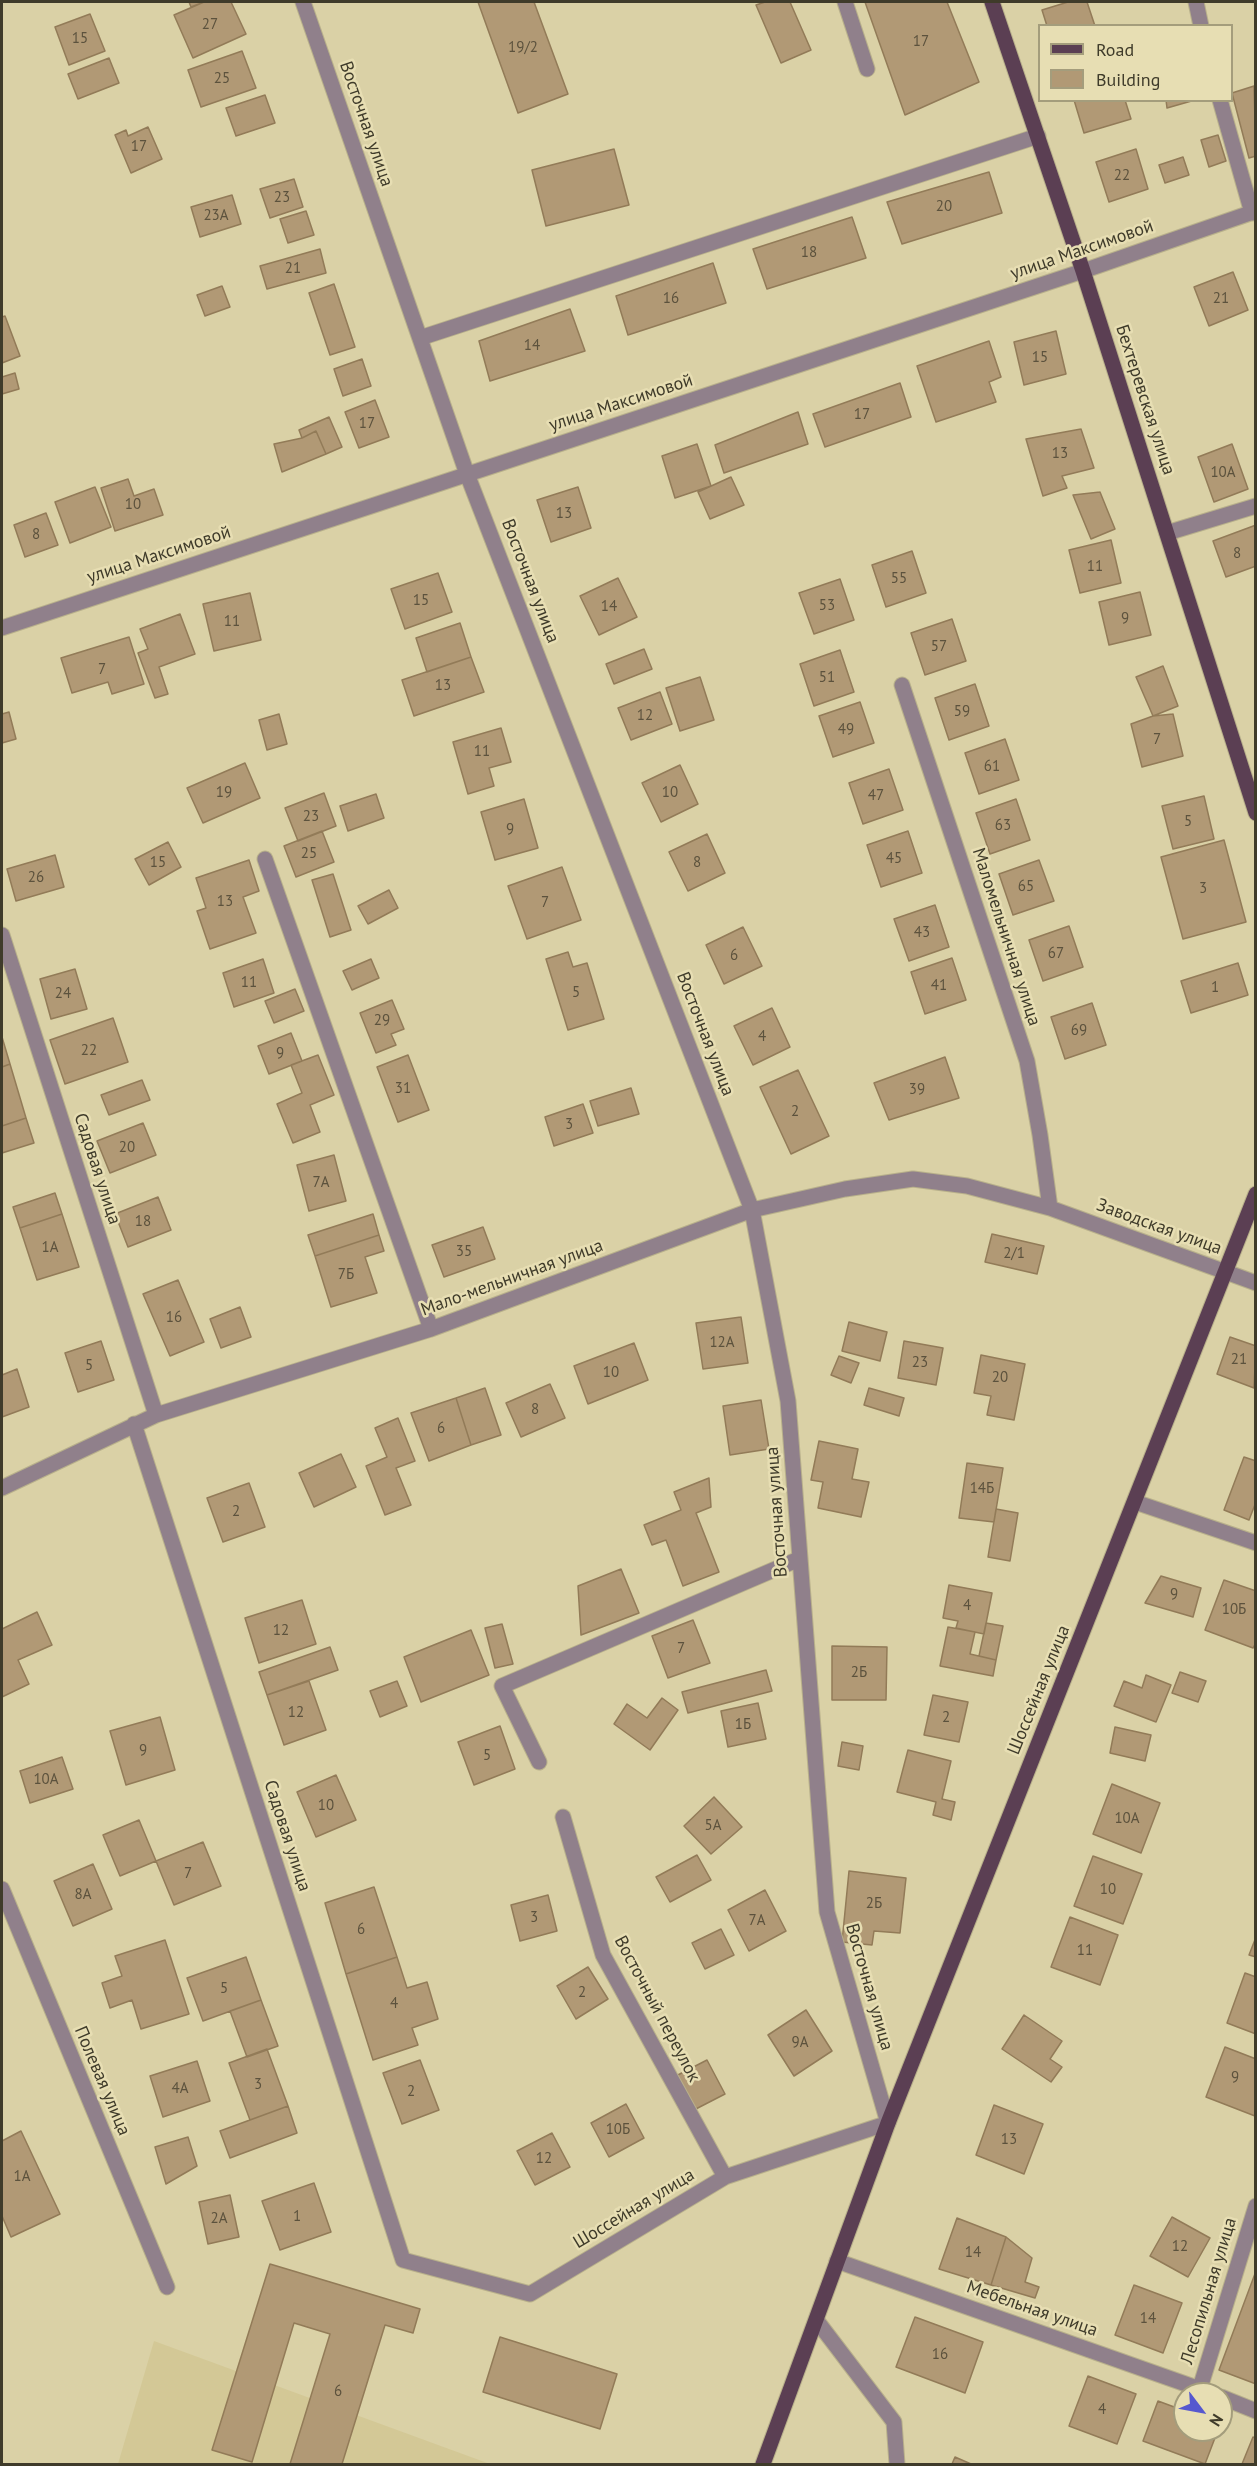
<!DOCTYPE html>
<meta charset="utf-8">
<style>
body{margin:0}
#map{position:relative;width:1257px;height:2466px;overflow:hidden;background:#dad1a6;font-family:"PT Sans",sans-serif}
canvas{display:block}
.frame{position:absolute;inset:0;border:3px solid #3f3b2a;pointer-events:none}
.legend{position:absolute;left:1038px;top:24px;width:195px;height:78px;box-sizing:border-box;background:#e7deb3;border:2px solid #a49d7c;margin:0;padding:8px 10px;list-style:none;font-size:18px;color:#3f3b2a}
.legend li{display:flex;align-items:center;gap:12px;height:30px}
.legend b{width:30px;border:2px solid #a49d7c}
.north{position:absolute;left:1173px;top:2382px;width:60px;height:60px;box-sizing:border-box;background:#e7deb3;border:2px solid #a49d7c;border-radius:50%;rotate:122deg;font-size:16px;font-weight:700;line-height:24px;text-align:center;color:#3f3b2a}
.north::after{content:'';display:block;margin:auto;width:21px;height:27px;background:#5658cf;clip-path:polygon(50% 0,100% 100%,50% 72%,0 100%)}
</style>
<div id="map">
<canvas width="1257" height="2466"></canvas>
<div class="frame"></div>
<ul class="legend">
<li><b style="height:8px;background:#5b3f53"></b>Road</li>
<li><b style="height:16px;background:#b19975"></b>Building</li>
</ul>
<div class="north">N</div>
</div>
<script>
const context = document.querySelector('canvas').getContext('2d');
context.lineJoin = 'round';
function fillPath(path, color) { context.fillStyle = color; context.fill(path, 'evenodd'); }
const toPath = rows => new Path2D(rows.map(r => 'M' + r).join(''));
function strokePath(path, color, width, dash) { context.strokeStyle = color; context.lineWidth = width; context.lineCap = dash ? 'butt' : 'round'; context.setLineDash(dash || []); context.stroke(path); }
function drawText(font, color, halo, rows, align = 'center') {
  context.font = font + ' "PT Sans",sans-serif'; context.lineWidth = 5; context.setLineDash([]); context.textBaseline = 'middle'; context.strokeStyle = halo; context.fillStyle = color; for (const [text, x, y, turn = 0] of rows) {
    context.save(); context.translate(x, y); context.rotate((+turn || 0) * Math.PI / 180); context.textAlign = isNaN(turn) ? turn : align; if (halo) context.strokeText(text, 0, 0); context.fillText(text, 0, 0); context.restore();
  }
}
fillPath(toPath([
 [154,2341,490,2464,118,2464]
]), '#d3c896');
const building = toPath([
 [189,2,204,2,191,7,189,2],
 [204,2,231,2,246,34,193,58,174,15,204,2],
 [478,2,534,2,568,94,518,113,478,2],
 [765,2,790,2,811,50,781,63,756,5,765,2],
 [865,2,947,2,979,82,905,115,865,2],
 [1068,2,1087,2,1095,26,1047,26,1042,10,1068,2],
 [90,14,105,51,69,65,55,27,90,14],
 [242,51,256,88,201,107,188,70,242,51],
 [109,58,119,83,78,99,68,74,109,58],
 [1254,86,1256,156,1249,158,1232,93,1254,86],
 [265,95,275,123,236,136,226,108,265,95],
 [1074,100,1125,100,1131,119,1084,133,1074,100],
 [1166,100,1195,100,1167,108,1166,100],
 [148,127,162,159,131,173,115,135,126,130,128,136,148,127],
 [1218,135,1226,161,1209,167,1201,140,1218,135],
 [614,149,629,205,546,226,532,170,614,149],
 [1136,149,1148,189,1109,202,1096,162,1136,149],
 [1183,157,1189,175,1165,183,1159,165,1183,157],
 [989,172,1002,213,902,244,887,202,989,172],
 [294,179,303,207,270,218,260,189,294,179],
 [232,195,241,224,200,237,191,207,232,195],
 [306,211,314,235,288,243,280,219,306,211],
 [852,217,866,258,767,289,753,249,852,217],
 [320,249,326,273,267,289,260,266,320,249],
 [713,263,726,303,628,335,616,296,713,263],
 [1233,272,1248,310,1209,326,1194,287,1233,272],
 [334,284,355,347,330,355,309,293,334,284],
 [222,286,230,307,205,316,197,295,222,286],
 [570,309,585,351,490,381,479,341,570,309],
 [5,316,20,356,2,363,2,317,5,316],
 [1056,331,1066,374,1024,385,1014,342,1056,331],
 [989,341,1001,377,989,382,996,402,936,422,917,366,989,341],
 [362,359,371,386,343,396,334,369,362,359],
 [15,373,19,389,2,394,2,377,15,373],
 [900,383,911,417,825,447,813,414,900,383],
 [375,400,389,437,359,448,345,412,375,400],
 [798,412,808,444,724,473,715,445,798,412],
 [329,417,342,447,326,454,316,431,302,438,299,430,329,417],
 [1081,429,1094,468,1062,476,1067,488,1043,496,1026,439,1081,429],
 [316,431,326,454,282,472,274,444,302,438,316,431],
 [697,444,711,486,675,498,662,456,697,444],
 [1232,444,1248,489,1214,502,1198,457,1232,444],
 [731,477,744,505,710,519,698,492,731,477],
 [128,479,134,496,154,489,163,515,115,531,101,488,128,479],
 [95,487,111,527,70,543,55,502,95,487],
 [578,487,591,528,551,542,537,500,578,487],
 [1100,492,1115,529,1091,539,1073,495,1100,492],
 [46,513,58,545,25,557,14,525,46,513],
 [1256,525,1256,566,1226,577,1213,541,1256,525],
 [1111,540,1121,583,1080,593,1069,550,1111,540],
 [912,551,926,593,886,607,872,565,912,551],
 [438,573,452,612,405,629,391,589,438,573],
 [618,578,637,617,599,635,580,596,618,578],
 [840,579,854,620,814,634,799,593,840,579],
 [1140,592,1151,635,1109,645,1099,602,1140,592],
 [250,593,261,640,214,651,203,604,250,593],
 [180,614,195,654,159,667,168,694,155,698,138,653,148,649,140,629,180,614],
 [952,619,966,661,925,675,911,633,952,619],
 [460,623,471,657,427,672,416,638,460,623],
 [129,637,144,684,112,694,108,682,72,693,61,658,129,637],
 [644,649,652,669,614,684,606,664,644,649],
 [840,650,854,692,814,706,800,664,840,650],
 [471,657,484,692,414,716,402,680,471,657],
 [1163,666,1178,706,1153,716,1136,677,1163,666],
 [700,677,714,720,680,731,666,688,700,677],
 [975,684,989,726,949,740,935,698,975,684],
 [660,692,672,724,631,740,618,708,660,692],
 [860,702,874,743,833,757,819,716,860,702],
 [9,712,16,739,2,743,2,714,9,712],
 [279,714,287,744,267,750,259,720,279,714],
 [1173,714,1183,756,1142,767,1131,724,1153,716,1173,714],
 [501,728,511,762,489,768,494,786,468,794,453,742,501,728],
 [1005,739,1019,780,979,794,965,753,1005,739],
 [245,763,260,798,203,823,187,788,245,763],
 [680,765,698,804,661,822,642,783,680,765],
 [889,769,903,810,863,824,849,783,889,769],
 [324,793,336,826,298,841,285,808,324,793],
 [376,794,384,818,348,831,340,806,376,794],
 [1204,796,1214,839,1173,849,1162,806,1204,796],
 [524,799,538,848,495,860,481,812,524,799],
 [1016,799,1030,840,990,854,976,813,1016,799],
 [322,831,334,862,296,877,284,846,322,831],
 [908,831,922,873,881,887,867,845,908,831],
 [707,834,725,873,688,891,669,852,707,834],
 [1224,840,1246,922,1183,939,1161,857,1224,840],
 [168,842,181,867,149,885,135,859,168,842],
 [55,855,64,887,16,901,7,869,55,855],
 [249,860,259,891,243,897,256,933,210,949,197,911,206,908,196,878,249,860],
 [1039,860,1054,901,1013,915,999,874,1039,860],
 [562,867,581,920,527,939,508,886,562,867],
 [333,874,351,930,330,937,312,880,333,874],
 [389,890,398,908,368,924,358,906,389,890],
 [935,905,949,947,909,961,894,919,935,905],
 [1069,926,1083,967,1043,981,1029,940,1069,926],
 [743,927,762,966,724,984,706,945,743,927],
 [568,952,573,967,587,963,604,1019,568,1030,546,959,568,952],
 [952,958,966,1000,925,1014,911,972,952,958],
 [263,959,274,993,234,1007,223,973,263,959],
 [371,959,379,978,352,990,343,971,371,959],
 [1238,963,1248,995,1191,1013,1181,981,1238,963],
 [75,969,87,1009,51,1019,40,979,75,969],
 [295,989,304,1011,274,1023,265,1001,295,989],
 [392,1000,404,1029,391,1034,396,1045,376,1053,360,1013,392,1000],
 [1092,1003,1106,1045,1065,1059,1051,1017,1092,1003],
 [772,1008,790,1047,753,1065,734,1026,772,1008],
 [113,1018,128,1062,65,1084,50,1040,113,1018],
 [291,1033,302,1061,269,1074,258,1046,291,1033],
 [2,1037,10,1064,2,1067,2,1037],
 [318,1055,334,1095,310,1105,320,1132,293,1143,277,1104,302,1093,291,1065,318,1055],
 [408,1055,429,1110,398,1122,377,1067,408,1055],
 [945,1057,959,1098,889,1120,874,1083,945,1057],
 [10,1064,26,1118,2,1126,2,1067,10,1064],
 [798,1070,829,1136,791,1154,760,1087,798,1070],
 [142,1080,150,1100,109,1115,101,1095,142,1080],
 [631,1088,639,1114,598,1126,590,1101,631,1088],
 [583,1104,593,1133,554,1146,545,1117,583,1104],
 [26,1118,34,1143,2,1153,2,1126,26,1118],
 [143,1123,156,1155,110,1173,97,1141,143,1123],
 [334,1155,346,1201,309,1211,297,1165,334,1155],
 [55,1193,62,1214,20,1228,13,1207,55,1193],
 [158,1197,171,1230,128,1247,115,1214,158,1197],
 [62,1214,79,1267,37,1280,20,1228,62,1214],
 [373,1214,379,1235,315,1256,308,1235,373,1214],
 [483,1227,495,1259,444,1277,432,1245,483,1227],
 [992,1234,1044,1246,1037,1274,985,1262,992,1234],
 [379,1235,384,1251,365,1257,377,1293,331,1307,315,1256,379,1235],
 [178,1280,204,1342,170,1356,143,1294,178,1280],
 [240,1307,251,1337,221,1348,210,1319,240,1307],
 [741,1317,748,1363,703,1369,696,1323,741,1317],
 [849,1322,887,1332,880,1361,842,1351,849,1322],
 [1230,1337,1256,1346,1254,1388,1217,1374,1230,1337],
 [101,1341,114,1380,78,1392,65,1353,101,1341],
 [904,1341,943,1348,936,1385,898,1378,904,1341],
 [634,1343,648,1380,588,1404,574,1366,634,1343],
 [981,1355,1025,1364,1014,1420,987,1415,991,1396,974,1393,981,1355],
 [839,1356,859,1363,851,1383,831,1375,839,1356],
 [17,1369,29,1407,2,1417,2,1375,17,1369],
 [550,1384,565,1418,521,1437,506,1403,550,1384],
 [485,1388,501,1435,471,1445,456,1398,485,1388],
 [869,1388,904,1398,899,1416,864,1405,869,1388],
 [456,1398,471,1445,429,1461,411,1413,456,1398],
 [761,1400,769,1449,730,1455,723,1406,761,1400],
 [398,1418,415,1461,396,1468,411,1505,385,1515,366,1466,387,1457,375,1428,398,1418],
 [819,1441,858,1449,852,1479,869,1482,861,1517,818,1508,823,1482,811,1480,819,1441],
 [341,1454,356,1487,314,1507,299,1473,341,1454],
 [1244,1457,1256,1461,1256,1502,1249,1520,1224,1510,1244,1457],
 [967,1463,1003,1468,994,1522,959,1518,967,1463],
 [709,1478,711,1507,696,1513,719,1572,683,1586,666,1540,652,1545,644,1525,681,1510,674,1492,709,1478],
 [249,1483,265,1527,223,1542,207,1498,249,1483],
 [996,1509,1018,1513,1010,1561,988,1557,996,1509],
 [621,1569,639,1613,581,1635,578,1586,621,1569],
 [1161,1576,1201,1588,1193,1617,1145,1603,1161,1576],
 [1224,1580,1256,1591,1256,1643,1253,1648,1205,1630,1224,1580],
 [949,1585,992,1593,984,1634,956,1628,958,1621,943,1618,949,1585],
 [302,1600,316,1644,259,1663,245,1618,302,1600],
 [37,1612,52,1645,18,1660,29,1684,2,1697,2,1629,37,1612],
 [693,1620,710,1663,668,1678,652,1636,693,1620],
 [986,1623,1003,1626,996,1660,979,1656,986,1623],
 [502,1624,513,1664,495,1668,485,1628,502,1624],
 [948,1627,975,1632,970,1654,996,1660,993,1676,940,1666,948,1627],
 [471,1630,489,1675,421,1702,404,1657,471,1630],
 [832,1646,887,1647,886,1700,832,1700,832,1646],
 [330,1647,338,1670,267,1695,259,1672,330,1647],
 [766,1670,772,1691,688,1713,682,1692,766,1670],
 [1180,1672,1206,1681,1198,1702,1172,1693,1180,1672],
 [1146,1675,1171,1685,1156,1722,1114,1706,1124,1681,1142,1688,1146,1675],
 [309,1681,326,1730,284,1745,267,1695,309,1681],
 [397,1681,407,1706,380,1717,370,1691,397,1681],
 [933,1695,968,1702,959,1742,924,1735,933,1695],
 [662,1698,678,1710,650,1750,614,1724,627,1704,647,1718,662,1698],
 [758,1703,766,1739,728,1747,721,1711,758,1703],
 [160,1717,175,1770,126,1785,110,1731,160,1717],
 [500,1726,515,1769,474,1785,458,1742,500,1726],
 [1115,1727,1151,1735,1145,1761,1110,1753,1115,1727],
 [842,1742,863,1746,859,1770,838,1766,842,1742],
 [908,1750,951,1761,942,1799,955,1802,951,1820,933,1815,936,1802,897,1792,908,1750],
 [62,1757,73,1789,30,1803,20,1771,62,1757],
 [336,1775,356,1820,316,1837,297,1792,336,1775],
 [1112,1784,1160,1803,1141,1853,1093,1834,1112,1784],
 [714,1797,742,1827,711,1854,684,1826,714,1797],
 [139,1820,156,1861,120,1876,103,1835,139,1820],
 [203,1842,221,1886,174,1905,156,1861,203,1842],
 [697,1855,711,1880,670,1902,656,1877,697,1855],
 [1093,1856,1142,1874,1123,1924,1074,1906,1093,1856],
 [93,1864,112,1909,73,1926,54,1881,93,1864],
 [849,1871,906,1878,900,1933,874,1931,872,1945,842,1942,849,1871],
 [374,1887,397,1957,346,1974,325,1903,374,1887],
 [765,1890,786,1931,749,1951,728,1910,765,1890],
 [548,1895,557,1931,520,1941,511,1905,548,1895],
 [1070,1917,1118,1935,1100,1985,1051,1967,1070,1917],
 [721,1929,734,1955,705,1969,692,1943,721,1929],
 [1256,1937,1256,1957,1249,1955,1256,1937],
 [165,1940,189,2014,141,2029,132,2000,110,2008,102,1983,122,1976,115,1956,165,1940],
 [246,1957,261,2000,203,2021,187,1978,246,1957],
 [397,1957,407,1988,427,1982,438,2019,412,2028,418,2045,373,2060,346,1974,397,1957],
 [588,1967,608,1999,576,2019,557,1986,588,1967],
 [1245,1973,1256,1977,1256,2034,1227,2023,1245,1973],
 [261,2000,278,2046,247,2057,230,2011,261,2000],
 [806,2010,832,2051,794,2076,768,2035,806,2010],
 [1024,2015,1062,2041,1050,2059,1062,2067,1051,2082,1002,2049,1024,2015],
 [1225,2047,1256,2059,1255,2116,1206,2097,1225,2047],
 [267,2049,288,2106,250,2120,229,2063,267,2049],
 [420,2060,439,2110,402,2124,383,2073,420,2060],
 [707,2060,725,2094,690,2112,672,2078,707,2060],
 [197,2061,210,2101,163,2117,150,2076,197,2061],
 [626,2104,644,2138,609,2157,591,2123,626,2104],
 [994,2105,1043,2124,1024,2174,976,2155,994,2105],
 [288,2106,297,2133,230,2158,220,2131,288,2106],
 [21,2131,60,2214,11,2237,2,2216,2,2141,21,2131],
 [552,2133,570,2167,535,2185,517,2151,552,2133],
 [188,2137,197,2166,166,2184,155,2147,188,2137],
 [314,2183,331,2232,280,2250,262,2201,314,2183],
 [230,2195,239,2237,208,2244,199,2202,230,2195],
 [1172,2217,1210,2238,1188,2277,1150,2256,1172,2217],
 [957,2218,1006,2237,991,2285,939,2269,957,2218],
 [1006,2237,1032,2258,1025,2282,1039,2287,1035,2298,991,2285,1006,2237],
 [270,2264,420,2309,413,2333,385,2325,342,2464,290,2464,330,2334,294,2323,252,2462,212,2450,270,2264],
 [1256,2271,1256,2384,1219,2370,1256,2271],
 [1134,2285,1182,2303,1163,2353,1115,2335,1134,2285],
 [915,2317,983,2342,965,2393,896,2367,915,2317],
 [500,2337,617,2374,600,2429,483,2392,500,2337],
 [1088,2376,1136,2394,1117,2444,1069,2426,1088,2376],
 [1158,2401,1185,2411,1185,2430,1218,2430,1205,2464,1143,2441,1158,2401],
 [1253,2437,1256,2438,1256,2464,1242,2464,1253,2437],
 [955,2457,971,2464,952,2464,955,2457]
]);
fillPath(building, '#b19975');
strokePath(building, '#927b58', 1.5);
const minor = toPath([
 [845,2,867,69],
 [1196,2,1201,26],
 [1220,100,1252,213],
 [420,338,1038,136],
 [1167,533,1256,506],
 [2,628,1083,271,1256,211],
 [902,685,1027,1061,1040,1135,1050,1208],
 [265,859,431,1329],
 [2,935,156,1415],
 [134,1424,403,2260,530,2294,725,2177,888,2123,827,1912,788,1401,752,1210,467,474,303,2],
 [2,1488,156,1415,431,1329,752,1210,845,1189,913,1179,967,1186,1050,1208,1256,1283],
 [1135,1502,1256,1543],
 [539,1762,502,1686,799,1559],
 [563,1817,603,1955,725,2177],
 [2,1889,167,2287],
 [837,2261,1214,2394],
 [817,2321,894,2422,897,2464],
 [1200,2388,1256,2206],
 [1221,2397,1256,2411]
]);
const major = toPath([
 [992,2,1083,271,1256,813],
 [763,2464,888,2123,1256,1194]
]);
strokePath(minor, '#b8b08b', 17);
strokePath(major, '#b8b08b', 17);
strokePath(minor, '#90808b', 15);
strokePath(major, '#5b3f53', 15);
drawText('15px', '#5c523d', null, [
 ["27",210,25],
 ["15",80,39],
 ["17",921,42],
 ["19/2",523,48],
 ["25",222,79],
 ["17",139,147],
 ["22",1122,176],
 ["23",282,198],
 ["20",944,207],
 ["23А",216,216],
 ["18",809,253],
 ["21",293,269],
 ["16",671,299],
 ["21",1221,299],
 ["14",532,346],
 ["15",1040,358],
 ["17",862,415],
 ["17",367,424],
 ["13",1060,454],
 ["10А",1223,473],
 ["10",133,505],
 ["13",564,514],
 ["8",36,535],
 ["8",1237,554],
 ["11",1095,567],
 ["55",899,579],
 ["15",421,601],
 ["53",827,606],
 ["14",609,607],
 ["9",1125,619],
 ["11",232,622],
 ["57",939,647],
 ["7",102,670],
 ["51",827,678],
 ["13",443,686],
 ["59",962,712],
 ["12",645,716],
 ["49",846,730],
 ["7",1157,740],
 ["11",482,752],
 ["61",992,767],
 ["19",224,793],
 ["10",670,793],
 ["47",876,796],
 ["23",311,817],
 ["5",1188,822],
 ["63",1003,826],
 ["9",510,830],
 ["25",309,854],
 ["45",894,859],
 ["15",158,863],
 ["8",697,863],
 ["26",36,878],
 ["65",1026,887],
 ["3",1203,889],
 ["13",225,902],
 ["7",545,903],
 ["43",922,933],
 ["67",1056,954],
 ["6",734,956],
 ["11",249,983],
 ["41",939,986],
 ["1",1215,988],
 ["5",576,993],
 ["24",63,994],
 ["29",382,1021],
 ["69",1079,1031],
 ["4",762,1037],
 ["22",89,1051],
 ["9",280,1054],
 ["31",403,1089],
 ["39",917,1090],
 ["2",795,1112],
 ["3",569,1125],
 ["20",127,1148],
 ["7А",321,1183],
 ["18",143,1222],
 ["1А",50,1248],
 ["35",464,1252],
 ["2/1",1014,1254],
 ["7Б",346,1275],
 ["16",174,1318],
 ["12А",722,1343],
 ["21",1239,1360],
 ["23",920,1363],
 ["5",89,1366],
 ["10",611,1373],
 ["20",1000,1378],
 ["8",535,1410],
 ["6",441,1429],
 ["14Б",982,1489],
 ["2",236,1512],
 ["9",1174,1595],
 ["4",967,1606],
 ["10Б",1234,1610],
 ["12",281,1631],
 ["7",681,1649],
 ["2Б",859,1673],
 ["12",296,1713],
 ["2",946,1718],
 ["1Б",743,1725],
 ["9",143,1751],
 ["5",487,1756],
 ["10А",46,1780],
 ["10",326,1806],
 ["10А",1127,1819],
 ["5А",713,1826],
 ["7",188,1874],
 ["10",1108,1890],
 ["8А",83,1895],
 ["2Б",874,1904],
 ["3",534,1918],
 ["7А",757,1921],
 ["6",361,1930],
 ["11",1085,1951],
 ["5",224,1989],
 ["2",582,1993],
 ["4",394,2004],
 ["9А",800,2043],
 ["9",1235,2078],
 ["3",258,2085],
 ["4А",180,2089],
 ["2",411,2092],
 ["10Б",618,2130],
 ["13",1009,2140],
 ["12",544,2159],
 ["1А",22,2177],
 ["1",297,2217],
 ["2А",219,2219],
 ["12",1180,2247],
 ["14",973,2253],
 ["14",1148,2319],
 ["16",940,2355],
 ["6",338,2392],
 ["4",1102,2410]
]);
drawText('18px', '#3f3b2a', '#e7deb3', [
 ["Восточная улица",366,124,71],
 ["улица Максимовой",1082,250,-19],
 ["Бехтеревская улица",1145,400,72],
 ["улица Максимовой",621,403,-18],
 ["улица Максимовой",159,555,-18],
 ["Восточная улица",530,581,69],
 ["Маломельничная улица",1006,937,72],
 ["Восточная улица",705,1034,69],
 ["Садовая улица",97,1169,72],
 ["Заводская улица",1159,1227,20],
 ["Мало-мельничная улица",512,1278,-20],
 ["Восточная улица",777,1512,-94],
 ["Шоссейная улица",1039,1690,-68],
 ["Садовая улица",287,1836,72],
 ["Восточная улица",869,1987,74],
 ["Восточный переулок",657,2009,62],
 ["Полевая улица",102,2081,67],
 ["Шоссейная улица",634,2209,-31],
 ["Лесопильная улица",1209,2291,-73],
 ["Мебельная улица",1032,2309,19]
]);
</script>
